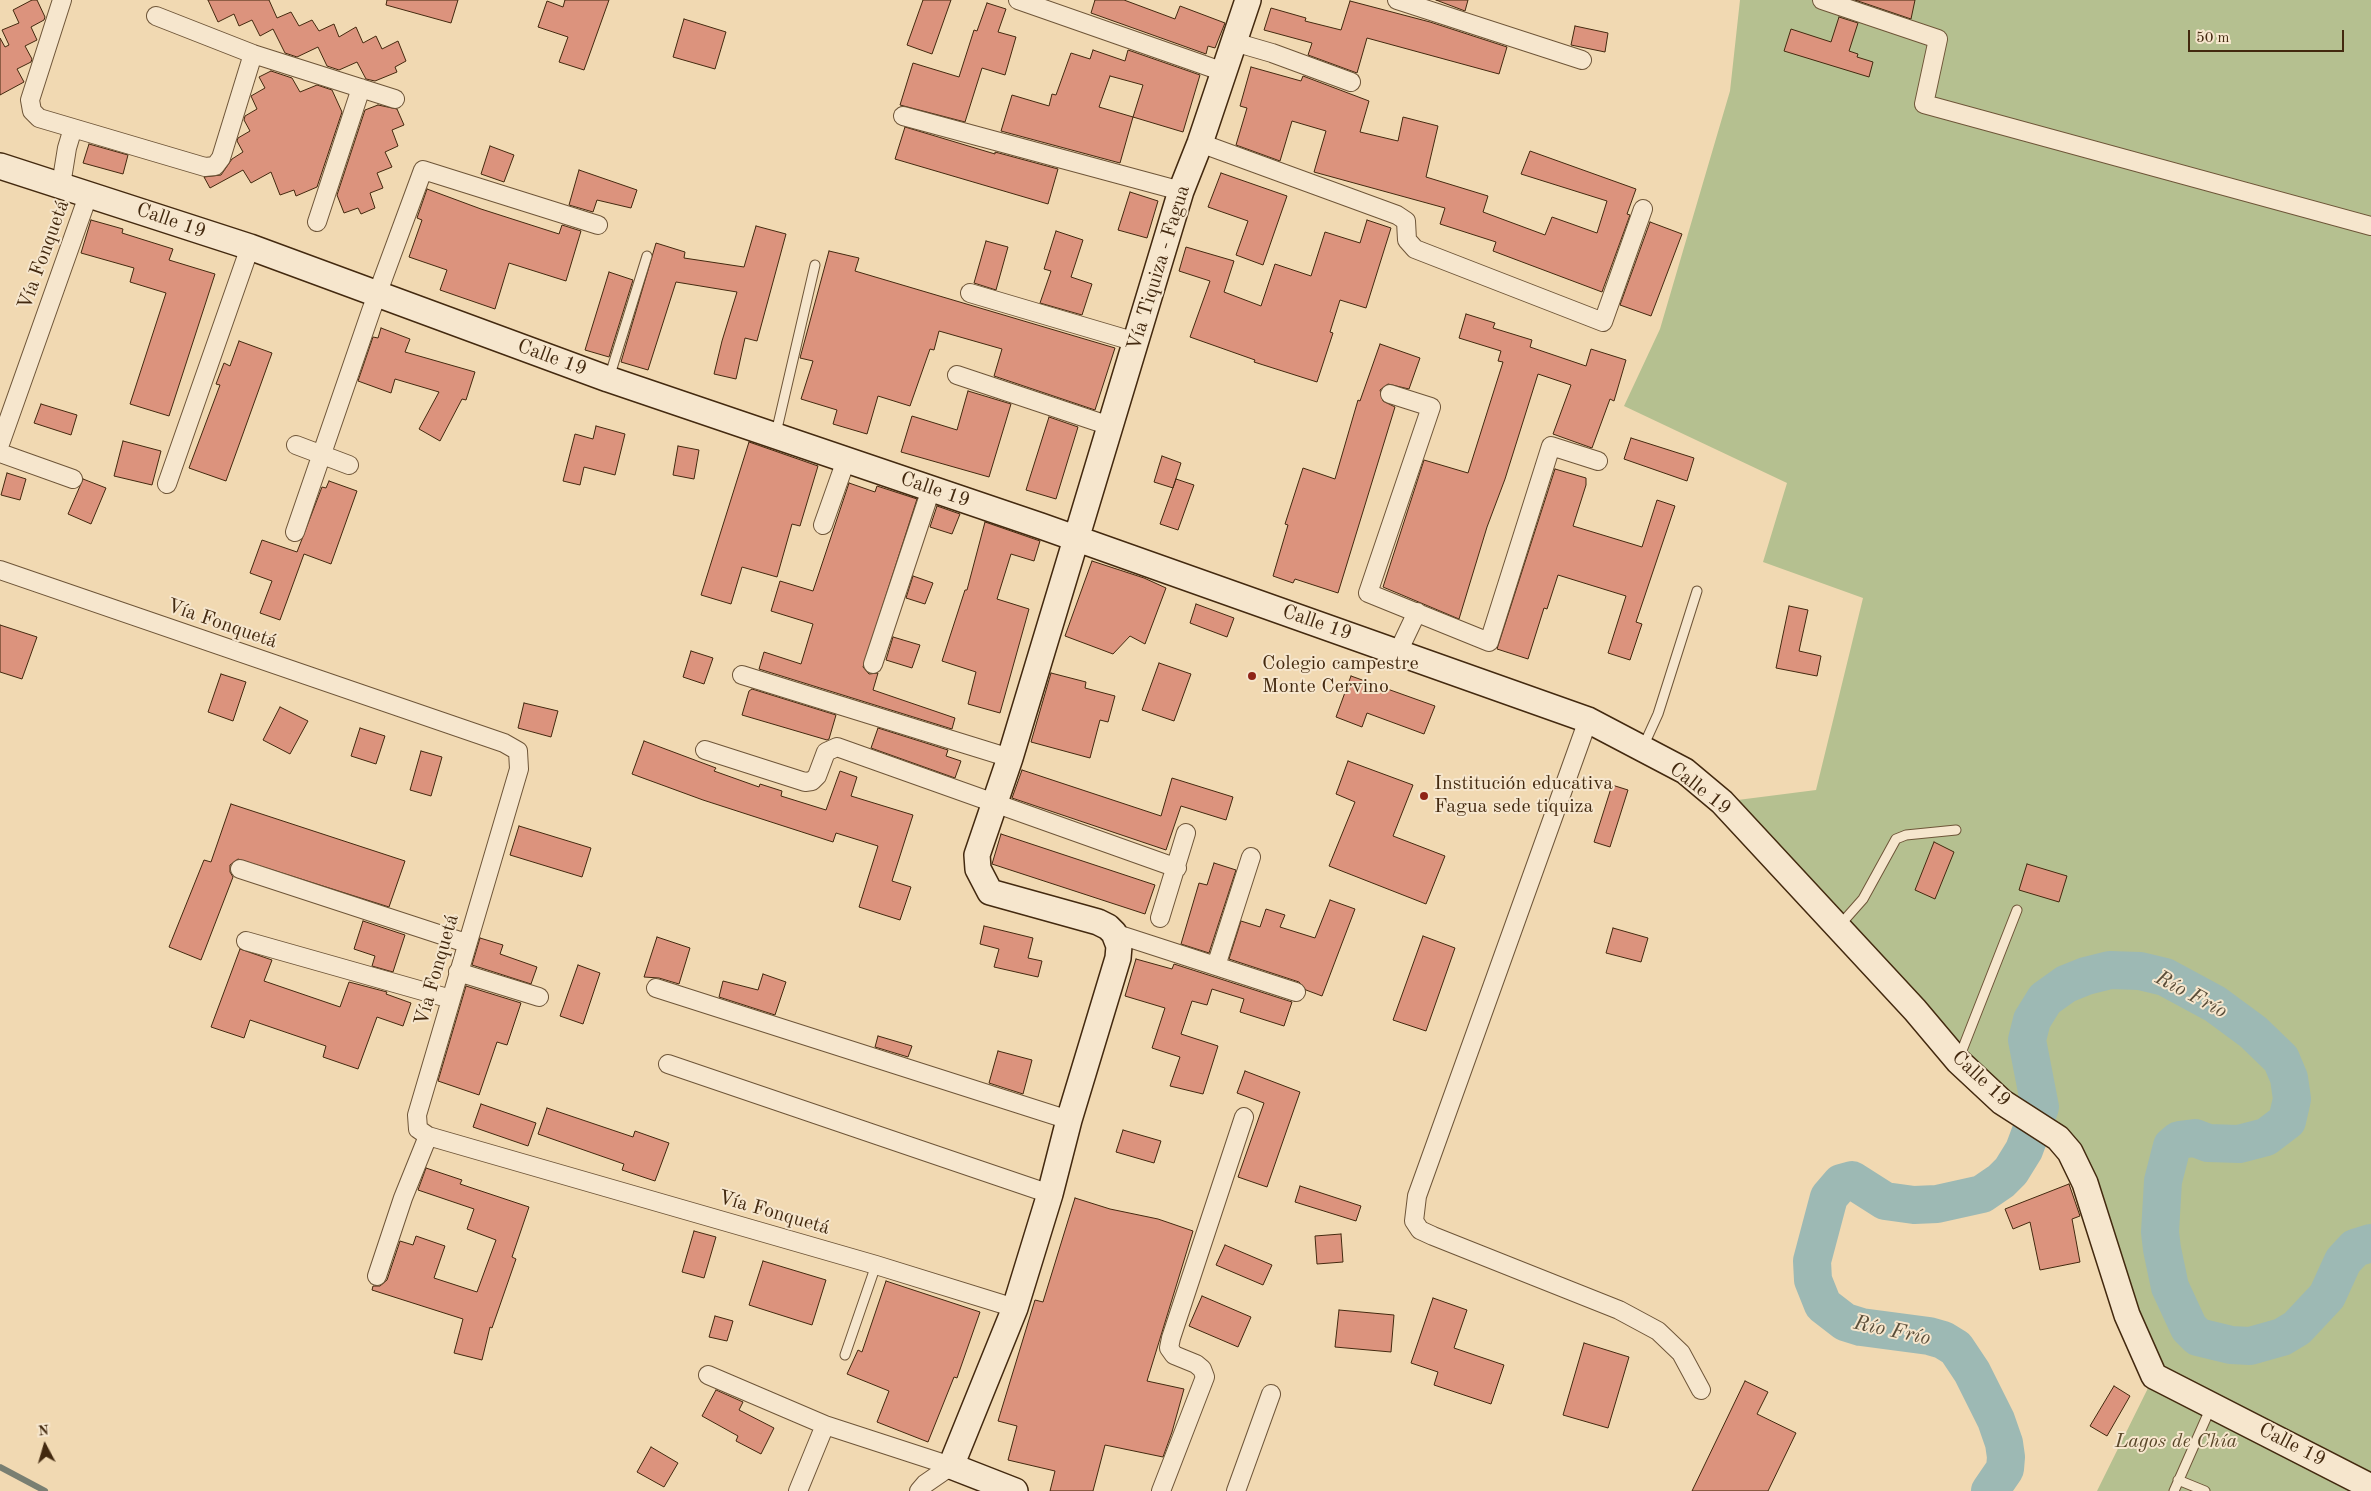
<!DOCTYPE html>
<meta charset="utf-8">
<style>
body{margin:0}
#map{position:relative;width:2371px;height:1491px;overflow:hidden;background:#f1d9b2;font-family:"Old Standard TT",serif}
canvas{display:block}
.north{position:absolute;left:20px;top:1421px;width:50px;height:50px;-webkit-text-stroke:4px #f6e6cd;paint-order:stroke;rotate:354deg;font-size:14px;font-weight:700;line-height:20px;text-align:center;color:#43290f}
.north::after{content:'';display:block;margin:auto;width:18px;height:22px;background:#43290f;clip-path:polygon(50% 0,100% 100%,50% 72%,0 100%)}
.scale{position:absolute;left:2188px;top:30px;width:156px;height:22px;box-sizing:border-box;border:2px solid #43290f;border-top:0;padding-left:6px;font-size:15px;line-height:18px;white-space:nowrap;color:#43290f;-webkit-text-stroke:4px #f6e6cd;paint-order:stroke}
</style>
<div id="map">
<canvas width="2371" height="1491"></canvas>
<div class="north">N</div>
<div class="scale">50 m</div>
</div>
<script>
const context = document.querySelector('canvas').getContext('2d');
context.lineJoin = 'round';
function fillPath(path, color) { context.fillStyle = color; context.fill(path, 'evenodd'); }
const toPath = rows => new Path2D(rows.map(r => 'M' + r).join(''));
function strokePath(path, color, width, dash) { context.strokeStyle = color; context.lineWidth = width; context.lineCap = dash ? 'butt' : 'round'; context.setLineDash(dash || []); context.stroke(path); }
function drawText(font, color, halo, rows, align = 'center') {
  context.font = font + ' "Old Standard TT",serif'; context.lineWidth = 4; context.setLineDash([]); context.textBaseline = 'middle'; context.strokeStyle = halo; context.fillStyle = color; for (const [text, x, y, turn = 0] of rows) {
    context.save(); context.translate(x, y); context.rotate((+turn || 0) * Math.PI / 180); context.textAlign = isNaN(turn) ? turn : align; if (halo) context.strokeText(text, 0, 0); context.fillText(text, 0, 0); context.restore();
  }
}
fillPath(toPath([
 [1740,0,2371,0,2371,1487,2352,1491,2097,1491,2154,1376,2070,1152,2002,1102,1722,802,1816,790,1863,598,1763,562,1787,483,1624,406,1660,329,1730,91]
]), '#b5c090');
strokePath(toPath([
 [0,1467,45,1491]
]), '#797f72', 6);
strokePath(toPath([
 [1990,1491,2005,1469,2006,1457,2004,1443,1996,1420,1972,1372,1956,1348,1943,1340,1929,1336,1861,1327,1845,1322,1823,1305,1813,1280,1812,1261,1829,1197,1841,1183,1852,1180,1885,1201,1914,1205,1937,1204,1982,1194,2001,1181,2011,1171,2024,1150,2040,1107,2027,1040,2032,1020,2045,999,2066,984,2086,976,2110,970,2140,971,2165,977,2215,1004,2253,1032,2281,1059,2289,1078,2292,1099,2287,1121,2266,1137,2239,1144,2208,1143,2195,1138,2179,1140,2172,1146,2163,1181,2160,1232,2162,1249,2170,1287,2189,1328,2198,1337,2231,1345,2250,1346,2282,1337,2297,1328,2327,1296,2343,1261,2355,1248,2371,1243]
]), '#9db9b4', 38);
const building = toPath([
 [32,0,37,0,45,17,44,20,31,27,37,40,25,46,32,59,31,62,17,69,24,82,0,95,0,38,5,47,9,45,2,30,19,23,13,10,32,0],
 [208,0,269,0,277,18,291,12,299,26,312,20,319,31,334,24,339,37,356,27,363,43,376,36,382,49,398,41,406,61,395,67,397,72,375,81,366,79,357,62,339,70,327,66,318,47,297,57,285,53,273,29,260,36,252,20,239,26,234,14,218,22,208,0],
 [387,0,458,0,451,23,386,5,387,0],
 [565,0,609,0,584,70,559,62,568,37,538,27,547,1,563,7,565,0],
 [923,0,951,0,932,54,907,45,923,0],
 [1095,0,1124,0,1175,19,1180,6,1225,23,1215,48,1208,46,1206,54,1091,13,1095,0],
 [1436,0,1468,0,1465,11,1436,0],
 [1855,0,1915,0,1911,19,1855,0],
 [1350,1,1430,22,1507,47,1499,74,1367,38,1357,73,1308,55,1312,43,1264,30,1271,8,1306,18,1305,21,1341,30,1350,1],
 [987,3,1006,9,998,32,1016,37,1005,75,982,68,965,122,900,105,913,63,959,77,974,30,977,31,987,3],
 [1839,17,1858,23,1849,51,1858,54,1857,57,1873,62,1869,77,1784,51,1791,29,1831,42,1839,17],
 [684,19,726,32,715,69,673,57,684,19],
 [1575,26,1608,33,1605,52,1571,45,1575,26],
 [1093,50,1125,61,1128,50,1200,75,1183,132,1133,117,1120,163,1001,131,1012,95,1049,106,1052,94,1056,95,1071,53,1090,59,1093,50],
 [1110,76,1143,85,1133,117,1099,107,1110,76],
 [1251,67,1301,81,1303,76,1369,101,1360,132,1398,141,1403,117,1438,126,1426,177,1488,196,1483,212,1545,235,1552,217,1597,233,1607,201,1521,174,1530,151,1636,189,1627,214,1630,215,1602,292,1493,251,1496,242,1440,224,1445,208,1314,172,1326,131,1292,121,1280,161,1236,145,1247,108,1240,106,1251,67],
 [271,71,292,78,300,92,317,85,332,90,342,112,317,187,296,196,294,190,280,195,271,172,251,183,243,170,210,188,204,177,221,175,232,159,243,152,237,141,238,138,250,131,244,120,245,116,257,109,251,96,265,88,259,77,271,71],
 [378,105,397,109,404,125,392,130,398,146,385,152,392,167,377,173,383,188,370,193,375,208,361,214,358,208,344,213,337,195,365,110,378,105],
 [905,127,995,154,995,152,1058,169,1048,204,895,159,905,127],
 [89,144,128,155,123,174,83,163,89,144],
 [490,146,514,155,504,182,481,174,490,146],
 [579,170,637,190,631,208,597,200,593,212,569,205,579,170],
 [1221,173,1287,196,1263,265,1236,255,1248,221,1208,207,1221,173],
 [427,189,481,209,559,234,562,225,581,231,566,281,509,263,495,309,440,290,447,270,409,257,422,220,417,218,427,189],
 [1130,192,1158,201,1147,238,1118,230,1130,192],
 [91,220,123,229,122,233,173,249,169,260,215,274,169,416,130,404,166,293,130,282,134,268,81,253,91,220],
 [1367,220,1391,228,1366,308,1340,300,1330,332,1333,333,1317,382,1254,362,1255,360,1190,337,1210,281,1179,271,1186,247,1234,261,1224,292,1261,306,1275,264,1311,276,1325,232,1360,243,1367,220],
 [1650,222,1682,234,1651,316,1620,305,1650,222],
 [756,226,786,234,757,341,745,338,736,379,714,374,722,341,737,292,676,282,648,370,621,362,656,243,685,252,684,258,744,267,756,226],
 [1056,231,1083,240,1071,277,1092,284,1082,315,1040,303,1051,271,1044,269,1056,231],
 [986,241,1008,247,996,290,974,283,986,241],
 [829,251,859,258,855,271,1115,348,1095,410,994,376,1002,349,939,331,934,350,930,349,910,406,878,396,867,434,833,424,837,410,801,399,813,361,800,358,829,251],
 [609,272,633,280,609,357,585,350,609,272],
 [1466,314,1495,323,1493,328,1532,340,1530,347,1586,366,1591,349,1626,360,1614,401,1610,399,1592,448,1553,434,1571,385,1538,374,1505,479,1487,527,1459,619,1383,587,1424,460,1468,473,1503,362,1498,361,1501,351,1459,338,1466,314],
 [381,328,410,339,405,352,475,372,466,400,462,399,440,441,419,429,439,392,395,379,391,393,358,381,373,337,378,338,381,328],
 [239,341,272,353,226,481,189,468,220,385,216,384,224,363,230,366,239,341],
 [1380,344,1420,358,1409,389,1388,384,1380,390,1383,401,1395,407,1338,593,1295,579,1293,583,1273,576,1288,525,1285,524,1303,468,1335,479,1358,400,1360,401,1380,344],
 [968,391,1011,404,989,477,901,452,912,416,957,430,968,391],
 [41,404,77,415,71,435,34,423,41,404],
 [1049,417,1078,427,1056,499,1026,490,1049,417],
 [596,426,625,434,615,475,584,467,580,485,563,481,575,434,593,439,596,426],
 [1631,438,1694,458,1687,481,1624,459,1631,438],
 [123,441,161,451,152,485,114,476,123,441],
 [749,442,818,466,800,526,792,524,777,577,742,567,731,604,701,595,749,442],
 [678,446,699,450,694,479,673,475,678,446],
 [1162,456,1181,463,1173,488,1154,482,1162,456],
 [1555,469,1586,478,1586,485,1573,526,1642,547,1657,500,1675,506,1636,622,1642,624,1630,660,1608,653,1626,596,1558,575,1547,609,1544,608,1528,659,1497,649,1555,469],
 [7,473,26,479,20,500,1,495,7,473],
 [83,479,106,488,91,524,68,514,83,479],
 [1176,479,1194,485,1178,530,1160,524,1176,479],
 [329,481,357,491,331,564,304,554,280,620,260,613,272,581,250,573,262,540,297,552,322,487,326,488,329,481],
 [849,483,875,492,877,486,917,499,863,667,869,674,878,673,873,690,955,718,952,729,759,669,764,652,801,664,813,624,771,611,780,581,813,591,849,483],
 [937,506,960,514,952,534,930,527,937,506],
 [985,522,1040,541,1034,561,1011,554,997,599,1029,609,1000,713,968,704,976,672,942,661,965,590,967,590,985,522],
 [1092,561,1144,578,1166,588,1145,644,1130,636,1113,654,1065,636,1092,561],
 [913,576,933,583,925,604,906,598,913,576],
 [1196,604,1234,618,1227,637,1190,623,1196,604],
 [1789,606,1808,610,1799,651,1821,656,1817,676,1776,668,1789,606],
 [0,625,37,637,22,679,0,672,0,625],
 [893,637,920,645,912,668,886,660,893,637],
 [691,651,713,658,704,684,683,677,691,651],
 [1159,663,1191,674,1174,721,1142,710,1159,663],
 [1051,673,1086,682,1085,688,1115,696,1108,722,1100,720,1090,758,1031,742,1051,673],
 [221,674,246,682,233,721,208,712,221,674],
 [1351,676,1435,706,1424,734,1367,713,1362,727,1336,717,1351,676],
 [752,689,836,715,829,739,827,740,742,715,749,691,752,689],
 [524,703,558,711,551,737,518,728,524,703],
 [280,707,308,721,290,754,263,740,280,707],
 [360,728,385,736,376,764,351,756,360,728],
 [878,728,948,750,946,756,961,761,955,778,871,748,878,728],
 [644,741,716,768,714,771,759,787,760,784,782,791,781,796,826,810,840,771,857,777,851,796,913,815,892,881,911,887,900,920,859,907,878,846,836,833,833,842,703,800,632,774,644,741],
 [421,751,442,757,431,796,410,790,421,751],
 [1348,761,1413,785,1393,836,1445,856,1426,904,1329,866,1355,802,1336,794,1348,761],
 [1022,770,1161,816,1172,778,1233,797,1226,820,1181,806,1166,850,1012,798,1022,770],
 [1612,785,1628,790,1610,847,1594,842,1612,785],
 [231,804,405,861,389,907,238,859,230,865,230,872,233,877,201,960,169,947,204,860,211,862,231,804],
 [519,826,591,848,582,877,510,855,519,826],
 [1001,834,1155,885,1145,914,992,864,1001,834],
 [1934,842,1954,852,1935,899,1915,890,1934,842],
 [1214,863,1236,870,1209,953,1181,944,1199,883,1207,885,1214,863],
 [2027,864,2067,876,2059,902,2019,890,2027,864],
 [1330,900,1355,909,1322,996,1306,990,1299,982,1229,959,1241,921,1260,927,1266,909,1285,915,1280,927,1315,938,1330,900],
 [363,921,405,935,393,972,372,966,375,956,354,949,363,921],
 [984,926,1033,938,1028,958,1042,961,1038,977,994,967,999,949,980,944,984,926],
 [1613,928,1648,938,1641,962,1606,953,1613,928],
 [1423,936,1455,948,1426,1031,1393,1020,1423,936],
 [657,937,690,948,679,984,659,978,644,977,657,937],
 [480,938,503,945,500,954,537,967,531,984,472,965,480,938],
 [240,949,272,960,264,981,340,1007,349,982,387,992,386,994,411,1003,403,1026,377,1017,358,1069,323,1057,326,1046,250,1020,244,1038,211,1027,240,949],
 [1136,959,1172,969,1174,964,1292,1002,1284,1026,1240,1012,1244,999,1212,989,1207,1005,1192,1001,1181,1034,1218,1046,1203,1094,1170,1086,1180,1057,1152,1048,1165,1008,1125,996,1136,959],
 [578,965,600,973,583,1024,560,1016,578,965],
 [763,974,786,982,775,1015,719,997,723,981,758,990,763,974],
 [466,986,521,1003,507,1045,497,1042,479,1095,438,1081,466,986],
 [878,1036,912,1046,908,1057,875,1047,878,1036],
 [998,1051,1032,1060,1023,1094,989,1083,998,1051],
 [1245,1071,1300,1092,1267,1187,1238,1177,1264,1103,1237,1093,1245,1071],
 [481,1104,536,1123,528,1146,473,1127,481,1104],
 [547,1108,633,1137,635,1131,669,1143,655,1181,622,1170,624,1164,538,1134,547,1108],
 [1123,1130,1161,1141,1154,1163,1116,1152,1123,1130],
 [426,1168,462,1180,460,1184,529,1207,512,1257,516,1259,492,1328,490,1327,482,1360,454,1353,463,1319,372,1290,373,1286,380,1286,387,1280,400,1241,413,1245,416,1236,445,1246,434,1278,477,1292,496,1240,467,1229,474,1209,418,1190,426,1168],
 [2069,1184,2080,1216,2072,1219,2080,1262,2040,1270,2030,1222,2013,1229,2005,1209,2069,1184],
 [1300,1186,1361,1206,1356,1221,1295,1202,1300,1186],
 [1075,1198,1110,1209,1158,1219,1193,1231,1147,1381,1184,1389,1172,1432,1163,1457,1105,1445,1093,1491,1050,1491,1055,1471,1008,1460,1017,1426,998,1421,1035,1300,1043,1302,1075,1198],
 [694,1231,716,1237,704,1278,682,1272,694,1231],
 [1341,1234,1343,1262,1317,1264,1315,1236,1341,1234],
 [1225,1245,1272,1265,1263,1285,1216,1265,1225,1245],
 [763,1261,826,1280,812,1325,749,1305,763,1261],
 [886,1281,980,1312,957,1378,954,1377,928,1442,877,1422,889,1391,847,1374,858,1350,862,1352,886,1281],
 [1202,1296,1251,1317,1238,1347,1189,1326,1202,1296],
 [1433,1298,1467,1310,1454,1348,1504,1365,1491,1404,1434,1385,1438,1372,1411,1363,1433,1298],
 [1339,1310,1394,1315,1391,1352,1335,1347,1339,1310],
 [715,1316,733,1321,727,1341,709,1337,715,1316],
 [1584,1343,1629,1357,1608,1428,1563,1415,1584,1343],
 [1745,1381,1768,1392,1757,1414,1796,1433,1768,1491,1692,1491,1745,1381],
 [2114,1386,2130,1396,2107,1436,2090,1426,2114,1386],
 [716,1390,743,1402,739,1410,774,1428,761,1454,736,1441,738,1436,702,1416,716,1390],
 [651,1447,678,1463,664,1487,637,1472,651,1447]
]);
fillPath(building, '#dc937d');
strokePath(building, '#43290f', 1);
const lane = toPath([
 [609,378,647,256],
 [776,433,815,265],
 [1643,747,1658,714,1697,591],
 [1840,925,1863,899,1896,839,1906,835,1956,830],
 [1959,1058,2017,910],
 [845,1355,876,1265],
 [2178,1480,2205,1491],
 [2174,1491,2211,1407]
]);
const street = toPath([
 [62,0,30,100,32,111,39,118,205,167,215,166,221,158,253,54],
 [1018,0,1224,72],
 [1397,0,1582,60],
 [1822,0,1938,39,1924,104,2371,226],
 [156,16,253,54,395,99],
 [1234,42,1272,53,1351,82],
 [903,116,1181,191],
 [1200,143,1397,215,1406,221,1407,240,1415,249,1603,322,1643,209],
 [61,185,67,148,73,128],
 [317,222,361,88],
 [970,293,1136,342],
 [957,375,1110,426],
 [1390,394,1431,407,1368,593,1489,642,1551,446,1598,461],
 [0,444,89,193],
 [296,445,349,465],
 [0,453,73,479],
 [167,484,250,247],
 [823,525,846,460],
 [295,532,371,311,423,170,598,225],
 [0,570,504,743,518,751,519,769,417,1115,418,1129,428,1136,876,1265,1015,1308],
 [1398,652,1417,612],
 [873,664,931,489],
 [742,675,1010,758],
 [1588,720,1417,1196,1414,1221,1420,1230,1433,1236,1619,1310,1658,1331,1681,1353,1701,1390],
 [705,750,805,782,812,781,817,776,826,752,837,747,1177,868],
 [240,869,466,943],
 [1160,918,1186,833],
 [1114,933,1296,992],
 [246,941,451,999],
 [1216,966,1251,857],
 [458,972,539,997],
 [656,988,1069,1120],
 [668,1064,1050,1194],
 [377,1276,403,1198,428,1136],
 [708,1375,825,1425,951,1466],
 [798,1491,825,1425],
 [919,1491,925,1484,951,1466],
 [1161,1491,1205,1377,1202,1369,1196,1364,1174,1355,1169,1348,1171,1338,1244,1117],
 [1236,1491,1271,1394]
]);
const secondary = toPath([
 [0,166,250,247,608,379,1041,526,1588,720,1685,771,1722,802,1915,1010,1958,1061,2002,1102,2058,1138,2070,1152,2085,1183,2127,1315,2154,1376,2371,1487],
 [1015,1491,951,1466,1015,1308,1050,1194,1069,1120,1118,958,1119,946,1114,933,1108,927,1098,922,990,892,978,869,977,855,1010,758,1181,191,1200,143,1248,0]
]);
strokePath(lane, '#6e5538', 11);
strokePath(street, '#6e5538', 20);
strokePath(secondary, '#43290f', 28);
strokePath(lane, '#f6e6cd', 9);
strokePath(street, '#f6e6cd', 18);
strokePath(secondary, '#f6e6cd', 25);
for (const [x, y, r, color] of [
 [1252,676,5,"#8f2418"],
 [1424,796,5,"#8f2418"]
]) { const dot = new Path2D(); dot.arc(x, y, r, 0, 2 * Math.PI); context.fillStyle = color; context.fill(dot); strokePath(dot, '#f6e6cd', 2); }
drawText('20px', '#43290f', '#f6e6cd', [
 ["Calle 19",171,221,19],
 ["Vía Fonquetá",44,255,-70],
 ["Vía Tiquiza - Fagua",1159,268,-73],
 ["Calle 19",552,358,20],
 ["Calle 19",935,490,19],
 ["Calle 19",1317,623,19],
 ["Vía Fonquetá",222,624,19],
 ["Calle 19",1700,789,38],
 ["Vía Fonquetá",437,970,-74],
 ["Calle 19",1981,1079,43],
 ["Vía Fonquetá",774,1213,16],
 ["Calle 19",2292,1445,27]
]);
drawText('20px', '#43290f', '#f6e6cd', [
 ["Colegio campestre",1262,664],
 ["Monte Cervino",1262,687],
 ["Institución educativa",1434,784],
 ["Fagua sede tiquiza",1434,807]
], 'left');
drawText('italic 20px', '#5a4729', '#f6e6cd', [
 ["Lagos de Chía",2176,1442]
]);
drawText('italic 21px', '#5a4d38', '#f6e6cd', [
 ["Río Frío",2191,995,28],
 ["Río Frío",1892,1331,12]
]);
</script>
